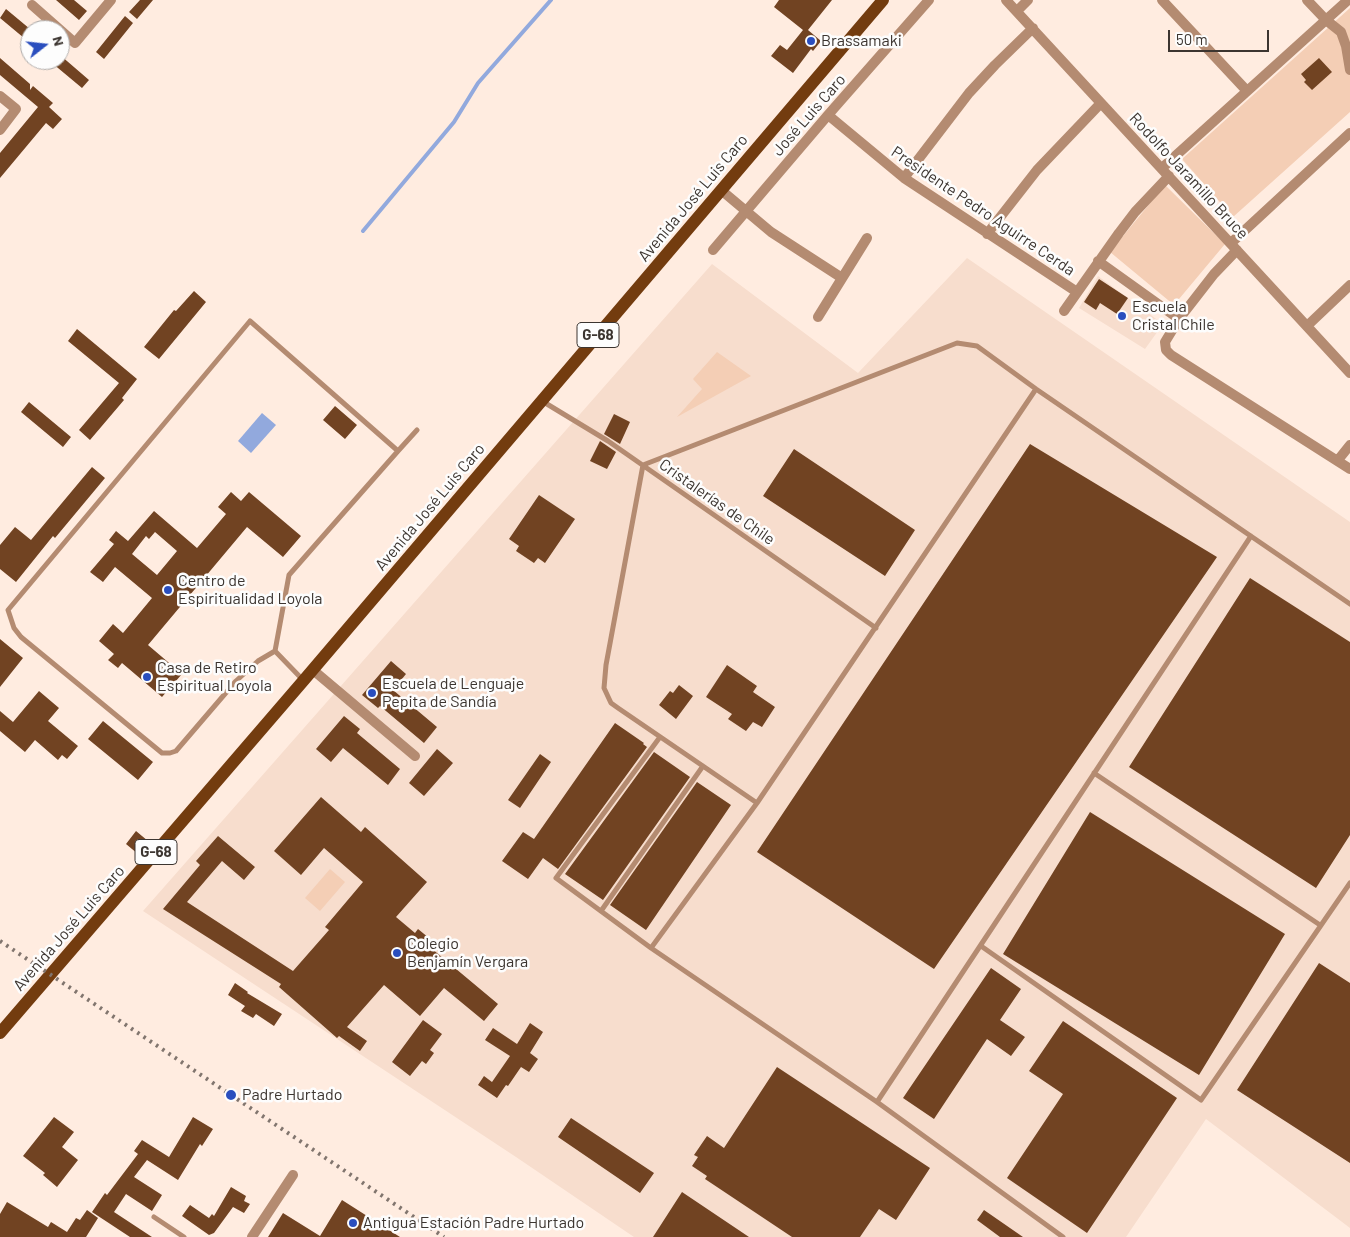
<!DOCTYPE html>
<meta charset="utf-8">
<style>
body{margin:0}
#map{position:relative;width:1350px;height:1237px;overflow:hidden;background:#ffece0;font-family:Barlow,sans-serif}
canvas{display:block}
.north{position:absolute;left:20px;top:20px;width:50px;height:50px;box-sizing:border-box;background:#fdfdfd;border:1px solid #b0adab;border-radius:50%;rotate:74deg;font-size:14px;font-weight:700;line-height:20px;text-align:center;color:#3c3530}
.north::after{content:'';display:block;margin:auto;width:18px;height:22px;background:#2a4ebe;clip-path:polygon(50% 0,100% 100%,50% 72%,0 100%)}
.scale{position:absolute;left:1168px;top:30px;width:101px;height:22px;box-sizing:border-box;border:2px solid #3c3530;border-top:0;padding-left:6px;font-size:15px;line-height:18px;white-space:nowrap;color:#3c3530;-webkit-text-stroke:4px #fdfdfd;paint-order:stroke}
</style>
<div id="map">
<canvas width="1350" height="1237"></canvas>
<div class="north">N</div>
<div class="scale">50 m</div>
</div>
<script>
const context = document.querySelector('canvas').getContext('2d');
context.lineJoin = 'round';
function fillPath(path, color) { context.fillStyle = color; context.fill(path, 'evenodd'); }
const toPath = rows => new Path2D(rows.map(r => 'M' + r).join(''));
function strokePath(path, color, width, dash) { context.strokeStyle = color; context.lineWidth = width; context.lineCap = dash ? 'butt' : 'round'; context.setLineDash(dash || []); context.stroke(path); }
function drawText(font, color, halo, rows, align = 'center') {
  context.font = font + ' Barlow,sans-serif'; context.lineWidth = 5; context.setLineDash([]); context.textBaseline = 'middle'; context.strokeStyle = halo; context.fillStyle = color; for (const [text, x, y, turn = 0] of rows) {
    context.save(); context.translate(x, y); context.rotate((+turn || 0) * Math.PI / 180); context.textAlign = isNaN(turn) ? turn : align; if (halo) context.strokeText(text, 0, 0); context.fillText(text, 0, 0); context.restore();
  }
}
fillPath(toPath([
 [967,258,1350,522,1350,1228,1206,1119,1126,1237,634,1237,516,1157,143,911,712,264,858,373],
 [1098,276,1163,324,1145,349,1079,308]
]), '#f7ddcd');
fillPath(toPath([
 [1350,8,1350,112,1233,217,1182,159],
 [1165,185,1225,244,1174,305,1110,252],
 [717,352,751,376,677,417,702,389,693,379],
 [330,869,345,882,320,911,305,898]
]), '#f4ceb5');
fillPath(toPath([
 [262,413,276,425,251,453,238,441]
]), '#92a9dd');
strokePath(toPath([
 [363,231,454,122,478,83,551,0]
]), '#92a9dd', 4);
fillPath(toPath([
 [56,0,74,0,87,11,79,20],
 [140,0,153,0,137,19,129,12],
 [779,0,832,0,808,30,821,41,813,51,811,49,793,73,771,56,780,45,787,50,803,30,774,7],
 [6,9,30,29,30,43,0,18],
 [125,16,133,23,104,59,96,52],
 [60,55,89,80,82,88,52,63,55,60,60,60],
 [0,58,30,84,30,90,33,86,53,103,49,107,62,119,53,129,46,123,0,178,0,153,38,107,0,75],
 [1319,58,1332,72,1312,90,1304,82,1306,80,1301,74],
 [1099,279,1128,298,1117,314,1100,303,1096,310,1084,302],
 [194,291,206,302,159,359,144,347,174,310,176,311],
 [77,329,137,379,122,398,124,400,90,440,79,430,119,383,68,341],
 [29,402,71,437,63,447,21,412],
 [335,406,357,425,345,439,323,420],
 [614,414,630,422,620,444,604,434],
 [600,441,616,452,607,469,590,461],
 [1030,444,1217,557,934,969,757,852],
 [794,449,915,530,885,576,763,496],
 [92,467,105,478,55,538,53,536,16,582,0,569,0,545,15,527,31,540],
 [231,492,241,501,249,492,301,536,283,557,247,527,148,645,182,674,162,697,122,663,118,668,108,660,114,654,99,641,113,624,123,633,152,598,115,567,103,582,90,572,114,544,109,540,116,531,128,541,154,511,197,548,226,514,218,507],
 [155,532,177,551,157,575,132,554,146,536,149,539],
 [539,495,575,519,545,563,538,558,534,563,516,551,519,546,509,539],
 [1250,578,1350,642,1350,835,1316,888,1129,767],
 [0,639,23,658,0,687],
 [391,661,406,674,393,690,437,727,424,743,380,706,378,708,362,695],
 [727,665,757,686,753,692,775,707,762,727,753,722,746,731,728,719,732,714,706,697],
 [679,685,693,696,676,719,659,705,670,691,673,693],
 [39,691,59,708,48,721,78,746,67,759,62,755,58,760,35,740,25,752,0,731,0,711,13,722],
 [344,716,360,729,357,733,400,769,388,785,343,748,331,762,316,749],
 [103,721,153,762,138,780,88,739],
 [615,723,644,743,643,744,647,747,558,869,543,858,528,879,502,861,523,832,534,839],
 [437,749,453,763,424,796,409,783],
 [654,752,690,777,603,900,565,874],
 [540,754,551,762,520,808,508,800],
 [697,782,731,805,646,930,610,905],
 [321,797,361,832,365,827,427,882,396,917,415,933,418,929,429,938,425,943,498,1004,484,1021,444,988,420,1016,384,985,347,1027,367,1041,360,1051,339,1036,337,1038,279,987,281,984,163,909,200,865,196,861,218,836,255,867,244,880,222,861,187,902,293,971,329,930,325,927,363,882,324,848,301,875,274,851],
 [1090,812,1285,934,1199,1075,1003,954],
 [136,831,148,841,138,854,126,844],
 [1319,963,1350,983,1350,1163,1237,1090],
 [991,968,1021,989,1000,1020,1025,1037,1011,1056,987,1039,934,1119,903,1098],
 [235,983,248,992,247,993,282,1014,274,1026,256,1014,253,1018,241,1011,245,1006,228,995],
 [423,1020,442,1034,430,1050,434,1053,426,1064,422,1061,410,1076,392,1062],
 [1063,1021,1177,1098,1087,1233,1007,1178,1063,1094,1029,1071],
 [530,1023,543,1032,530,1053,538,1059,529,1072,521,1067,508,1086,506,1085,497,1098,478,1085,484,1076,492,1082,510,1056,485,1040,493,1028,517,1044],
 [777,1067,930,1168,896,1220,879,1209,860,1237,792,1237,705,1179,707,1176,692,1166,698,1157,694,1155,707,1136,724,1148],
 [54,1117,74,1132,62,1147,78,1160,57,1187,43,1175,45,1173,23,1156],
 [193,1117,213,1129,202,1146,200,1144,178,1180,147,1160,134,1177,162,1195,152,1211,126,1194,114,1212,152,1237,130,1237,92,1212,105,1193,107,1195,138,1154,134,1151,142,1140,169,1157],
 [571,1118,654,1173,640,1193,558,1137],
 [231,1187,246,1196,244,1201,250,1204,244,1213,233,1207,214,1233,209,1235,182,1216,190,1205,209,1218,212,1214,214,1216],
 [682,1192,749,1237,653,1237],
 [342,1200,400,1237,268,1237,283,1213,320,1236],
 [7,1202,48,1227,51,1222,67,1232,76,1218,80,1220,87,1210,98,1218,86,1237,0,1237,0,1214],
 [984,1210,1023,1237,1000,1237,977,1220]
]), '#714322');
strokePath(toPath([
 [542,401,608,441,876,628],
 [398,451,250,321,8,610,14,628,21,637,162,753,170,753,176,751,236,681,258,661,275,651,289,575,317,543,398,451,417,430],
 [275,651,303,680],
 [660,737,556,878,651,948,877,1102,1063,1237],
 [1094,773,1320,925],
 [757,803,618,708,611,703,604,688,606,665,643,465,957,343,977,346,1036,389,1350,604],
 [601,911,703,766],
 [981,946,1201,1100,1350,883],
 [651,948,757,803,1036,389],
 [877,1102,1251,536],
 [154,1217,184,1237]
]), '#b48b71', 5);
strokePath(toPath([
 [1006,0,1350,373],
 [1162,0,1247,91],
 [1307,0,1326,20,1341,32,1346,46,1350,70],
 [32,5,75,43,111,0],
 [1017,11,1028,0],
 [0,96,16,109,0,130],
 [828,115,904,178,1077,292],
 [1162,168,1348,0],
 [904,178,969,93,995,65,1033,28],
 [721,190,771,232,842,278],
 [987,234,1037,170,1101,103],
 [1231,243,1350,133],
 [713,250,828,115,929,0],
 [1237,250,1214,274,1179,319,1165,342,1166,350,1171,355,1350,469],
 [1098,261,1179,319],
 [1064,311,1119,233,1135,212,1169,176],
 [818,317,867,238],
 [1307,326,1350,285],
 [1338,460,1350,445],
 [313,670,415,756],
 [252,1237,293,1175]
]), '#b48b71', 10);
strokePath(toPath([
 [0,1033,304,680,883,0]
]), '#733c0f', 12);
strokePath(toPath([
 [0,941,444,1237]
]), '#81756e', 4, [2.5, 5]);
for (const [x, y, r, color] of [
 [811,41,5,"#2a4ebe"],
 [1122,316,5,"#2a4ebe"],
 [168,590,5,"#2a4ebe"],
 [147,677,5,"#2a4ebe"],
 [372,693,5,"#2a4ebe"],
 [397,953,5,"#2a4ebe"],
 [231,1095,6,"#2a4ebe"],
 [353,1223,5,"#2a4ebe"]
]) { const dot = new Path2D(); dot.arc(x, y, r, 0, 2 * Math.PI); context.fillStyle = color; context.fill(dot); strokePath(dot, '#fdfdfd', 2); }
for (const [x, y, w] of [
 [598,335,42],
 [156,852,42]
]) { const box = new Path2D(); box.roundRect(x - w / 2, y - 12.5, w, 25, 4); context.fillStyle = '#fdfdfd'; context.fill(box); strokePath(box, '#3c3530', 1); }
drawText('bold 15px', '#3c3530', null, [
 ["G-68",598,335],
 ["G-68",156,852]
]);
drawText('16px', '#3c3530', '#fdfdfd', [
 ["Brassamaki",821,41],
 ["Escuela",1132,307],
 ["Cristal Chile",1132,325],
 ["Centro de",178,581],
 ["Espiritualidad Loyola",178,599],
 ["Casa de Retiro",157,668],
 ["Espiritual Loyola",157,686],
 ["Escuela de Lenguaje",382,684],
 ["Pepita de Sandía",382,702],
 ["Colegio",407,944],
 ["Benjamín Vergara",407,962],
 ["Padre Hurtado",242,1095],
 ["Antigua Estación Padre Hurtado",363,1223]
], 'left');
drawText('16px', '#3c3530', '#fdfdfd', [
 ["José Luis Caro",809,115,-49],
 ["Rodolfo Jaramillo Bruce",1189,176,47],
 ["Avenida José Luis Caro",693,198,-50],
 ["Presidente Pedro Aguirre Cerda",983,211,34],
 ["Cristalerías de Chile",717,502,35],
 ["Avenida José Luis Caro",430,507,-50],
 ["Avenida José Luis Caro",69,928,-49]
]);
</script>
